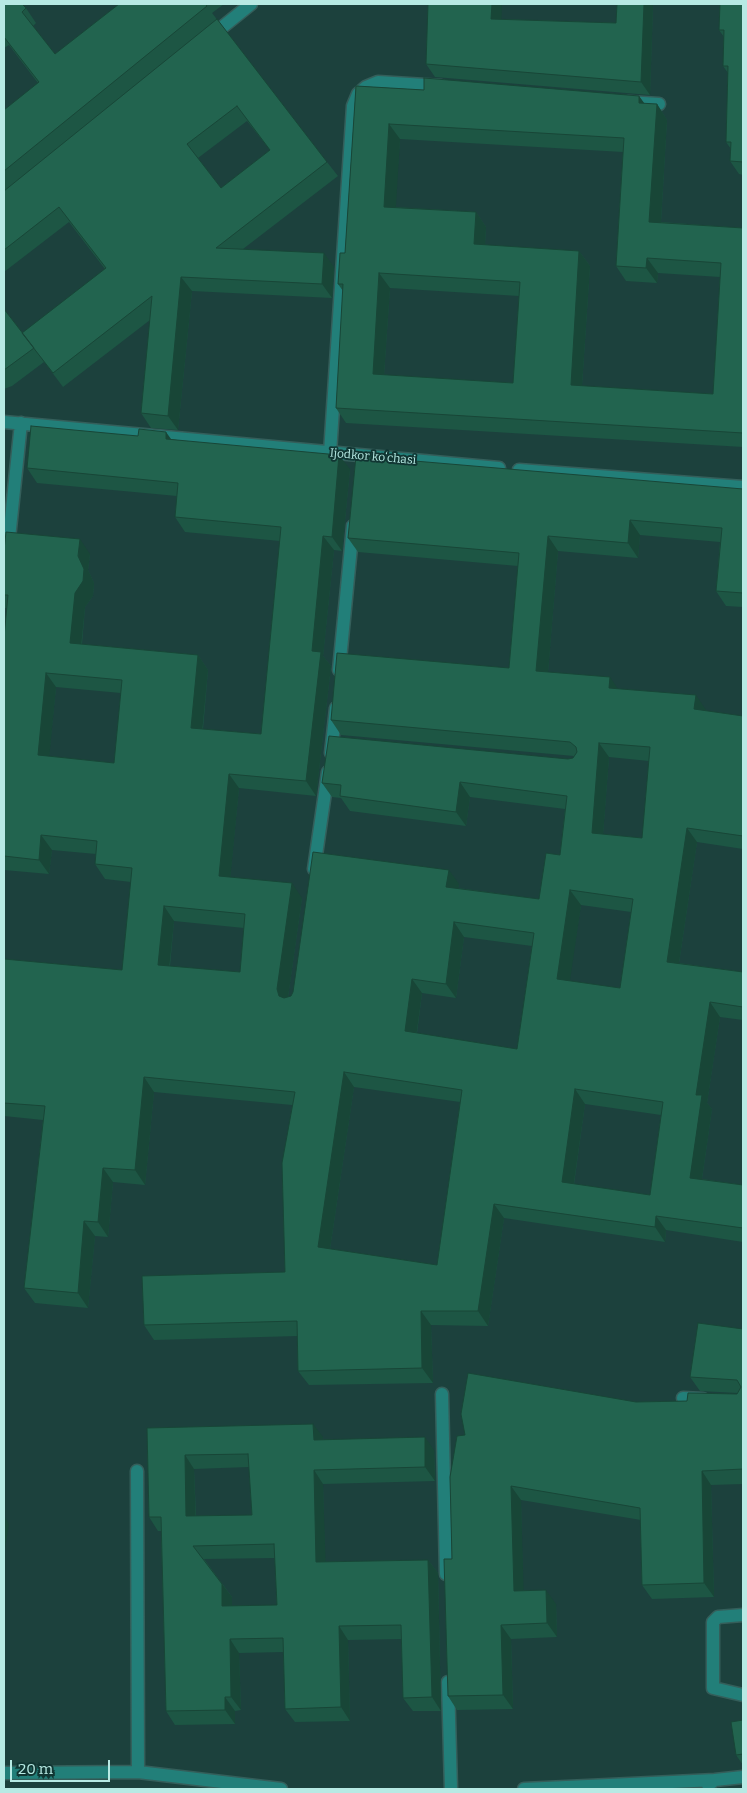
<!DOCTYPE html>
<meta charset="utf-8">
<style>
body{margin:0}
#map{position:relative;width:747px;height:1793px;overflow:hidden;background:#1c413d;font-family:Bitter,serif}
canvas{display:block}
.frame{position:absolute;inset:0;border:5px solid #b7eae4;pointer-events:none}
.scale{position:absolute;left:10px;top:1760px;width:100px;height:22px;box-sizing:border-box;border:2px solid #b7eae4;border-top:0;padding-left:6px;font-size:15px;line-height:18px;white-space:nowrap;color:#b7eae4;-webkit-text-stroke:4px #113633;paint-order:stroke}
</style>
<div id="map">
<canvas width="747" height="1793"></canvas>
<div class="frame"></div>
<div class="scale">20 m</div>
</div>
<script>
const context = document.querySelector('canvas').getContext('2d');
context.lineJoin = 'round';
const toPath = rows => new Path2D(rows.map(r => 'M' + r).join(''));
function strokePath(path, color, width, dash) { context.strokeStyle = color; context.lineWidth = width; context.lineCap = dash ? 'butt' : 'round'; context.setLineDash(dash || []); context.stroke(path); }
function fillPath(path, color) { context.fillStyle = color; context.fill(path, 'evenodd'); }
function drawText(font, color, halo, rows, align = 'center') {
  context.font = font + ' Bitter,serif'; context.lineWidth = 4; context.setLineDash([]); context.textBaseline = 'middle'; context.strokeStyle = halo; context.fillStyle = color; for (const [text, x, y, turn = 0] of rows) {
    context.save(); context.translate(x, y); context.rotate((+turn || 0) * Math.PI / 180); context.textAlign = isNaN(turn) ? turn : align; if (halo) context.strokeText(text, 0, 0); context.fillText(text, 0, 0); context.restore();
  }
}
const minor = toPath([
 [210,37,251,4],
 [628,102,659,104],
 [4,422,499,468],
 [330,453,353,106,358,94,366,87,378,82,441,86],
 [519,470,743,487],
 [8,548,21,423],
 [339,670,353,526],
 [331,753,336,708],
 [314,869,328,772],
 [442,1394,446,1574],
 [683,1398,703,1399],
 [137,1471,138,1772],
 [743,1615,718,1617,713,1622,713,1688,743,1695],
 [448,1682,451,1789],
 [4,1773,138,1772,281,1789],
 [708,1785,715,1780,743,1777],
 [524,1789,715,1780]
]);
strokePath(minor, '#345e5a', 15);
strokePath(minor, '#227f79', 12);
fillPath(toPath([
 [4,4,26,8,36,23,33,26,55,54,119,4,224,4,212,13,327,162,338,176,243,249,334,267,332,298,192,291,178,430,151,428,141,413,150,320,63,387,42,359,44,362,12,386,4,389,4,309,25,336,105,269,69,222,4,272,4,110,38,83,9,45,4,48],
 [247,121,270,150,221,188,198,158],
 [617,4,663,4,663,5,653,5,650,95,435,77,426,64,501,19,616,23],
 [743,4,743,175,739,174,730,161,731,149,726,142,728,73,723,66,724,37,719,30],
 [356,86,424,90,639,96,644,104,657,104,667,120,661,222,743,228,743,447,346,423,336,408,343,291,338,284,345,253],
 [400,139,623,152,616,266,626,281,657,283,658,273,720,277,713,394,582,386,590,266,579,251,485,245,486,227,476,212,395,207],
 [390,288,519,296,513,383,384,375],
 [171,439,350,469,342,551,334,550,323,656,331,666,316,796,239,788,230,878,302,898,288,997,291,996,459,884,458,888,539,899,560,855,565,809,470,797,466,826,350,811,341,798,332,797,322,783,568,759,573,758,574,756,341,735,331,720,509,668,518,566,358,552,348,538,743,489,743,607,726,606,716,591,720,542,640,535,638,558,558,551,548,672,706,710,706,711,743,716,743,849,697,842,679,963,743,972,743,1020,720,1017,707,1103,712,1109,702,1179,743,1185,743,1242,666,1230,665,1242,504,1218,488,1326,431,1325,433,1383,309,1385,298,1371,298,1336,154,1340,144,1325,285,1272,292,1105,154,1092,145,1185,113,1182,108,1237,95,1236,88,1308,35,1303,24,1288,43,1120,4,1116,4,959,122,970,131,882,105,879,95,864,96,854,52,850,49,874,4,870,4,637,7,608,4,608,4,550,90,554,88,570,94,583,93,596,85,607,82,644,198,655,208,670,203,729,261,734,280,541,185,532,175,517,177,496,37,483,27,468],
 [56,687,121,693,114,763,49,756],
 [609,757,649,761,642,838,603,834],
 [581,905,631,912,620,988,569,981],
 [174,921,244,928,240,972,170,966],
 [464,937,532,946,517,1049,417,1033,422,993,456,998],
 [354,1087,460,1102,437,1265,330,1249],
 [585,1104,661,1115,650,1195,574,1184],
 [743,1329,743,1484,711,1485,714,1597,652,1599,642,1585,641,1520,521,1500,523,1590,556,1604,557,1637,511,1639,513,1709,457,1710,448,1696,452,1559,465,1435,636,1402,687,1401,737,1394,738,1393,700,1391,690,1377],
 [147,1428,323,1437,323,1440,434,1450,435,1481,323,1484,325,1562,428,1560,438,1573,441,1711,413,1711,403,1698,402,1639,348,1640,350,1721,295,1722,285,1709,284,1652,239,1653,241,1710,235,1711,235,1724,175,1725,166,1711,161,1531,158,1531,149,1517],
 [249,1467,252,1515,196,1516,194,1469],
 [275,1558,277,1605,232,1606,232,1597,204,1559],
 [743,1720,743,1765,736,1755]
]), '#1d5644');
fillPath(toPath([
 [492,4,502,4,501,32,491,19],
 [644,4,652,4,653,5,650,95,641,82],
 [639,96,650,111,639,103],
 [657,104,667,120,660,237,649,222],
 [389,124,400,139,395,222,384,207],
 [476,212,486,227,484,259,474,244],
 [579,251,590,266,581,400,571,385],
 [324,253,334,267,332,298,322,284],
 [647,258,658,273,657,283,646,268],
 [379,273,390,288,383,389,373,374],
 [181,277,192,291,178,430,168,416],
 [166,432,176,446,166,439],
 [339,455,350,469,342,551,332,537],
 [630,520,640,535,638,558,628,543],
 [323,536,334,550,323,656,331,666,316,796,306,781,312,651],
 [548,536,558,551,547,685,536,671],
 [80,539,90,554,88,570,94,583,93,596,85,607,80,657,70,643],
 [198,655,208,670,201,743,191,728],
 [46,673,56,687,48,770,38,755],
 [610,677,620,692,609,688],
 [696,695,706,710,705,724,694,709],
 [599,743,609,757,602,848,592,833],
 [229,774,239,788,229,891,219,876],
 [460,782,470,797,466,826,456,812],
 [687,828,697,842,677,976,667,962],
 [41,835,52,850,49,874,39,860],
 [449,870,459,884,456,901,446,887],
 [292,883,302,898,287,1004,279,996,277,989],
 [570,890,581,905,568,994,557,979],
 [164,906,174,921,168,979,158,965],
 [454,922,464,937,456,998,446,984],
 [412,979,422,993,415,1045,405,1031],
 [710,1002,720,1017,707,1103,712,1109,700,1192,690,1178,696,1095],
 [344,1072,354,1087,328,1262,318,1247],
 [144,1077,154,1092,145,1185,135,1170],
 [575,1089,585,1104,572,1196,562,1182],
 [103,1168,113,1182,108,1237,98,1222],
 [494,1204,504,1218,488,1326,478,1311],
 [656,1216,666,1230,665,1242,655,1227],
 [84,1221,95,1236,88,1308,78,1293],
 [421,1311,431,1325,433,1383,422,1368],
 [4,1366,6,1372,5,1382,4,1384],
 [313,1424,323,1437,323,1453,314,1440],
 [425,1437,434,1450,435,1481,425,1467],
 [185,1455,194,1469,196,1530,186,1516],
 [314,1470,323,1484,326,1576,316,1562],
 [702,1471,711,1485,714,1597,704,1583],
 [511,1486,521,1500,524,1604,514,1591],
 [4,1516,9,1524,4,1553],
 [428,1560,438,1573,441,1711,432,1697],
 [222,1584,232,1597,232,1620,222,1606],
 [546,1590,556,1604,557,1637,547,1623],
 [501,1625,511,1639,513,1709,503,1695],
 [339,1626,348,1640,350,1721,341,1707],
 [230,1639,239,1653,241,1710,231,1697],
 [225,1697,235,1711,235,1724,225,1710]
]), '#184637');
const building = toPath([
 [4,4,22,4,26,8,22,12,55,54,119,4,205,4,207,6,4,171,4,110,39,82,4,37,4,4],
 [428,4,492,4,491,19,616,23,617,4,644,4,641,82,426,64,428,4],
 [720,4,743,4,743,162,730,161,731,142,726,142,728,66,723,66,724,30,719,30,720,4],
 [217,19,327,162,216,248,324,253,322,284,181,277,168,416,141,413,152,296,53,373,22,333,106,268,59,207,4,250,4,191,217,19],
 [237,106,270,150,221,188,187,144,237,106],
 [424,78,639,96,639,103,657,104,649,222,743,228,743,433,336,408,343,284,338,284,340,253,345,253,356,86,424,90,424,78],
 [389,124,624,138,616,266,646,268,647,258,721,263,713,394,571,385,579,251,474,244,476,212,384,207,389,124],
 [379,273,520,282,513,383,373,374,379,273],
 [4,309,34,348,4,370,4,309],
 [31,426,138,436,139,429,166,432,166,439,339,455,332,537,323,536,312,651,321,652,306,781,229,774,219,876,292,883,277,989,279,996,284,998,291,996,293,992,313,852,449,870,446,887,539,899,546,853,560,855,567,796,460,782,456,812,340,796,341,785,322,783,329,736,568,759,573,758,577,752,576,747,570,742,331,720,337,653,509,668,519,553,348,538,356,456,743,489,743,593,716,591,722,528,630,520,628,543,548,536,536,671,610,677,609,688,696,695,694,709,743,716,743,836,687,828,667,962,743,972,743,1007,710,1002,696,1095,702,1095,690,1178,743,1185,743,1228,656,1216,655,1227,494,1204,478,1311,421,1311,422,1368,298,1371,297,1321,144,1325,142,1276,285,1272,282,1163,295,1092,144,1077,135,1170,103,1168,98,1222,84,1221,78,1293,24,1288,45,1106,4,1103,4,959,122,970,132,868,95,864,97,841,41,835,39,860,4,856,4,637,8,595,4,595,4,550,6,532,80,539,78,556,84,569,83,581,75,593,70,643,198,655,191,728,261,734,281,527,175,517,178,483,27,468,31,426],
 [46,673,122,680,114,763,38,755,46,673],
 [599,743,650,747,642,838,592,833,599,743],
 [570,890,633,899,620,988,557,979,570,890],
 [164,906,245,914,240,972,158,965,164,906],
 [454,922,534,933,517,1049,405,1031,412,979,446,984,454,922],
 [344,1072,462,1090,437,1265,318,1247,344,1072],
 [575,1089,663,1102,650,1195,562,1182,575,1089],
 [698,1323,743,1329,743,1469,702,1471,704,1583,642,1585,640,1508,511,1486,514,1591,546,1590,547,1623,501,1625,503,1695,448,1696,444,1559,452,1559,450,1477,457,1436,465,1435,461,1414,468,1373,636,1402,687,1401,688,1393,737,1394,741,1387,737,1380,690,1377,698,1323],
 [313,1424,314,1440,425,1437,425,1467,314,1470,316,1562,428,1560,432,1697,403,1698,401,1625,339,1626,341,1707,285,1709,283,1638,230,1639,231,1697,225,1697,225,1710,166,1711,161,1517,149,1517,147,1428,313,1424],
 [248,1454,252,1515,186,1516,185,1455,248,1454],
 [274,1544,277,1605,222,1606,222,1584,193,1546,274,1544],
 [743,1720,743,1754,736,1755,731,1722,743,1720]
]);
fillPath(building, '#22644f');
strokePath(building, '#184637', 1);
drawText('12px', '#b7eae4', '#113633', [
 ["Ijodkor koʻchasi",373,457,5]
]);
</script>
